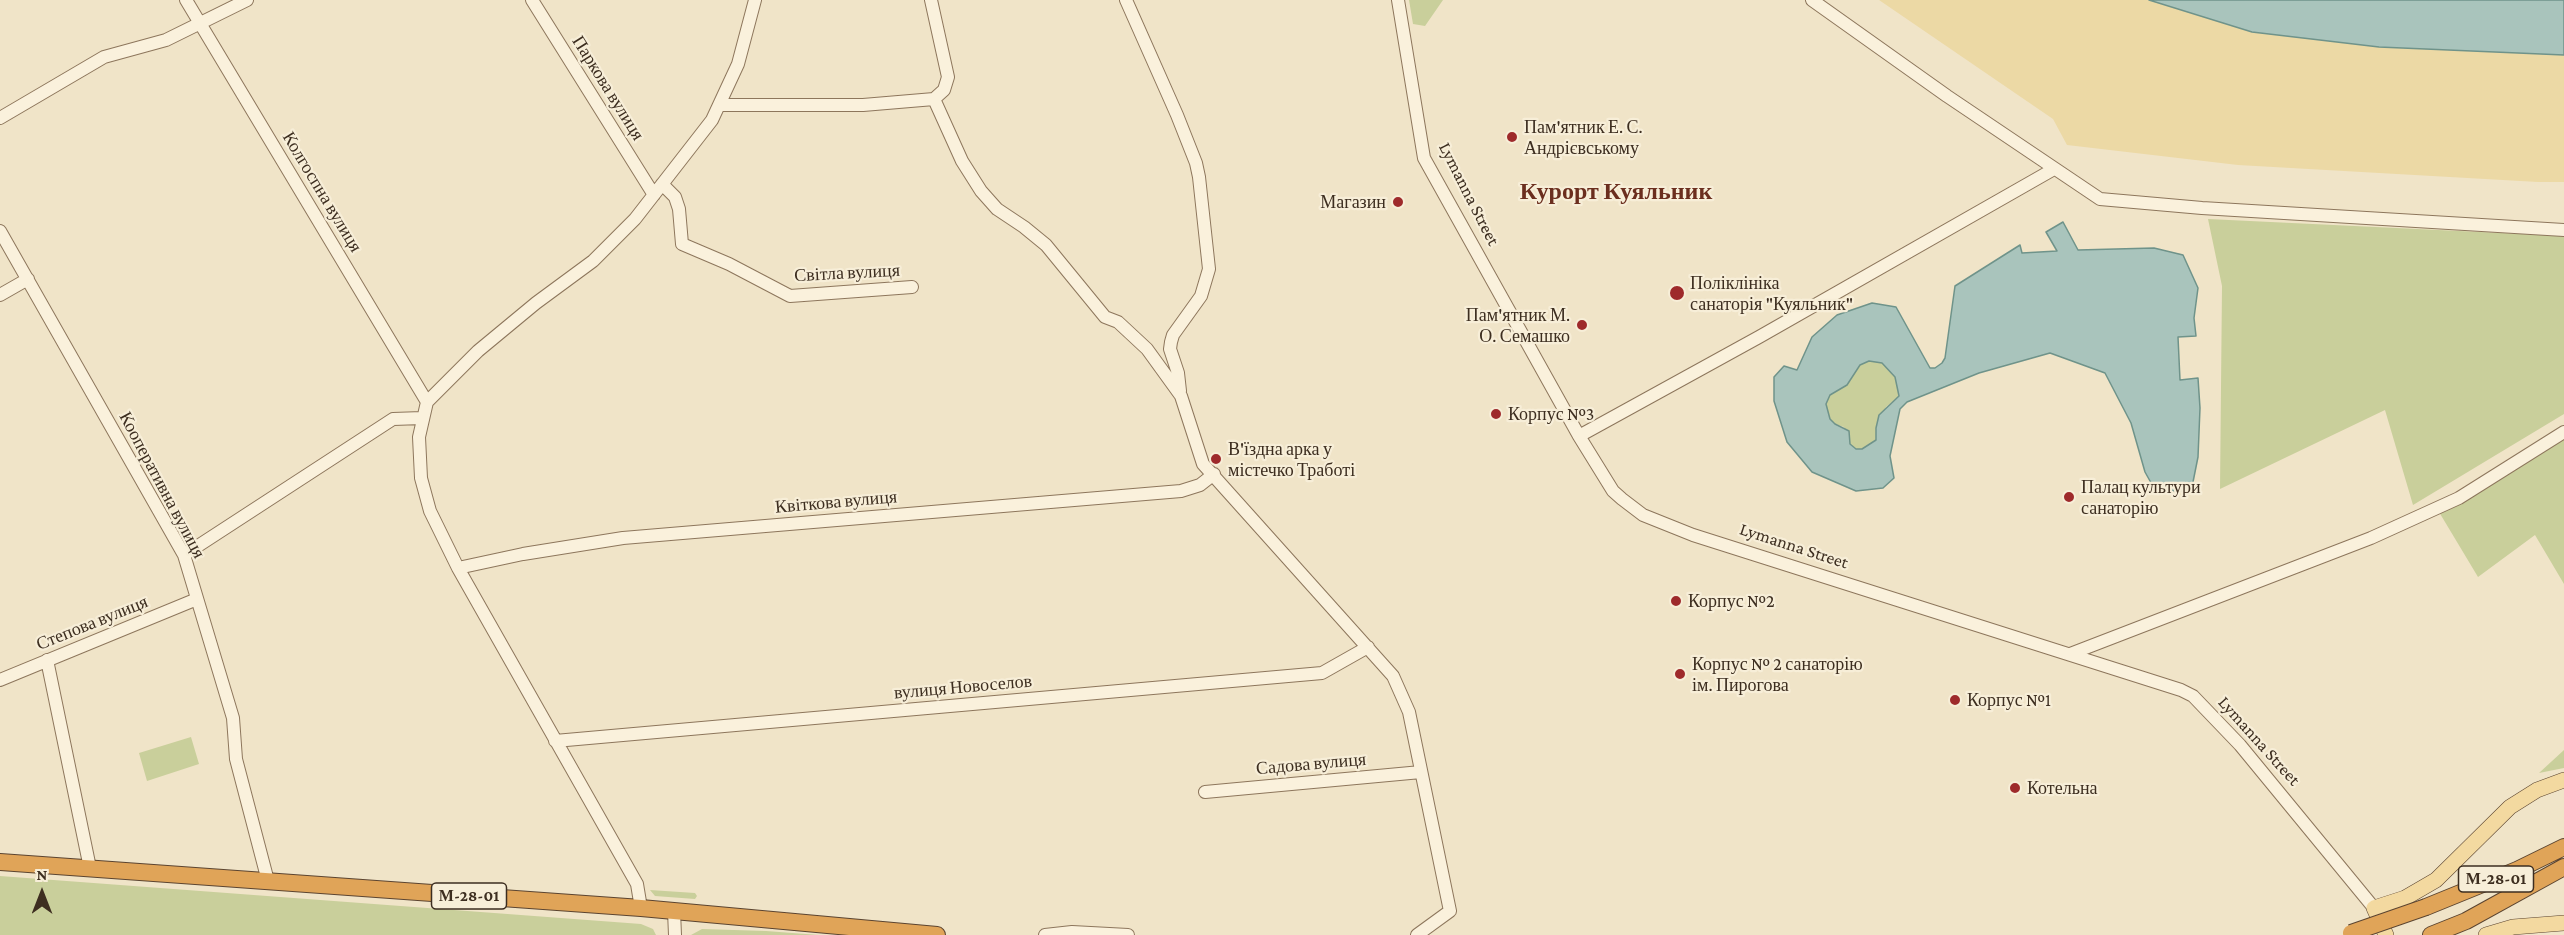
<!DOCTYPE html>
<meta charset="utf-8">
<style>
body{margin:0}
#map{position:relative;width:2564px;height:935px;overflow:hidden;background:#f0e4c8;font-family:"Crimson Pro",serif}
canvas{display:block}
.north{position:absolute;left:12px;top:863px;width:60px;height:60px;-webkit-text-stroke:4px #f7eed8;paint-order:stroke;rotate:0deg;font-size:16px;font-weight:700;line-height:24px;text-align:center;color:#3d2e20}
.north::after{content:'';display:block;margin:auto;width:21px;height:27px;background:#3d2e20;clip-path:polygon(50% 0,100% 100%,50% 72%,0 100%)}
</style>
<div id="map">
<canvas width="2564" height="935"></canvas>
<div class="north">N</div>
</div>
<script>
const context = document.querySelector('canvas').getContext('2d');
context.lineJoin = 'round';
function fillPath(path, color) { context.fillStyle = color; context.fill(path, 'evenodd'); }
const toPath = rows => new Path2D(rows.map(r => 'M' + r).join(''));
function strokePath(path, color, width, dash) { context.strokeStyle = color; context.lineWidth = width; context.lineCap = dash ? 'butt' : 'round'; context.setLineDash(dash || []); context.stroke(path); }
function drawText(font, color, halo, rows, align = 'center') {
  context.font = font + ' "Crimson Pro",serif'; context.lineWidth = 4.5; context.setLineDash([]); context.textBaseline = 'middle'; context.strokeStyle = halo; context.fillStyle = color; for (const [text, x, y, turn = 0] of rows) {
    context.save(); context.translate(x, y); context.rotate((+turn || 0) * Math.PI / 180); context.textAlign = isNaN(turn) ? turn : align; if (halo) context.strokeText(text, 0, 0); context.fillText(text, 0, 0); context.restore();
  }
}
fillPath(toPath([
 [1409,0,1443,0,1425,26,1413,24],
 [2208,219,2564,236,2564,414,2413,505,2385,410,2220,489,2222,286],
 [1869,361,1882,363,1896,377,1899,396,1886,407,1876,428,1876,440,1862,449,1856,449,1850,444,1844,427,1835,424,1830,419,1826,404,1830,395,1847,385,1860,365],
 [2564,438,2564,584,2535,535,2478,577,2439,512],
 [191,737,199,764,147,781,139,753],
 [2564,750,2564,768,2539,773],
 [0,876,641,924,653,929,656,935,0,935],
 [650,890,695,893,697,896,695,899,655,896],
 [702,929,766,931,819,935,691,935]
]), '#c9cf9b');
fillPath(toPath([
 [1879,0,2149,0,2252,32,2379,47,2564,55,2564,182,2538,182,2238,165,2067,145,2053,119]
]), '#ecd9a5');
const water = toPath([
 [2149,0,2564,0,2564,55,2379,47,2252,32,2149,0],
 [2063,222,2078,250,2154,248,2183,255,2198,288,2194,318,2196,336,2178,337,2180,380,2198,378,2200,408,2198,457,2193,482,2189,488,2182,491,2155,490,2145,472,2131,423,2105,373,2050,353,1979,373,1907,402,1900,409,1890,456,1894,478,1883,488,1856,491,1812,472,1787,442,1774,401,1774,377,1784,366,1797,370,1812,337,1837,315,1872,303,1896,307,1930,368,1935,368,1942,363,1945,358,1955,286,2020,245,2022,253,2057,251,2046,232,2063,222],
 [1869,361,1882,363,1895,377,1899,396,1879,415,1876,428,1876,440,1862,449,1856,449,1850,444,1849,431,1835,424,1830,419,1826,404,1830,395,1847,385,1860,365,1869,361]
]);
fillPath(water, '#a9c4bc');
strokePath(water, '#6f938a', 1.5);
const minor = toPath([
 [186,0,427,402],
 [532,0,654,195],
 [1126,0,1177,115,1196,163,1199,177,1209,269,1201,296,1173,335,1171,342,1170,349,1178,373,1180,391],
 [1398,0,1424,158,1579,436,1613,491,1622,499,1643,515,1693,535,2181,690,2193,696,2240,745,2374,908],
 [1812,0,1947,96,2100,199,2202,208,2564,230],
 [934,99,962,161,981,191,997,209,1024,227,1046,245,1105,317,1118,322,1147,349,1181,396,1203,464,1393,676,1409,712,1450,911,1417,935],
 [720,105,863,105,934,99,944,90,948,77,931,0],
 [0,118,104,57,166,40,247,0],
 [662,184,675,197,679,209,682,244,729,264,790,296,912,287],
 [0,231,184,555,233,718,236,759,268,881],
 [0,295,28,279],
 [1579,436,1759,337,2054,169],
 [184,555,393,419,422,418],
 [458,568,523,554,623,538,1181,491,1200,485,1214,474],
 [2070,654,2371,538,2459,498,2564,432],
 [47,660,90,868],
 [0,680,197,599],
 [555,741,1322,673,1368,647],
 [1205,792,1421,772],
 [641,908,637,884,458,568,430,511,421,478,419,437,427,402,478,351,536,303,593,261,635,219,712,120,738,64,755,0],
 [674,911,675,935],
 [1045,935,1072,932,1128,935]
]);
const major = toPath([
 [2386,935,2374,908,2405,898,2436,880,2510,807,2537,790,2564,780],
 [2486,935,2513,927,2564,923]
]);
const highway = toPath([
 [0,862,641,908,937,935],
 [2426,907,2517,870,2564,847],
 [2431,935,2466,921,2564,867]
]);
strokePath(minor, '#8d765c', 14);
strokePath(major, '#5b4430', 16);
strokePath(highway, '#5b4430', 18);
strokePath(minor, '#faf1dc', 12);
strokePath(major, '#f3d9a0', 15);
strokePath(highway, '#e0a458', 16);
const highwayBridge = toPath([
 [2351,933,2426,907]
]);
strokePath(highwayBridge, '#5b4430', 18, []);
strokePath(highwayBridge, '#e0a458', 16);
for (const [x, y, r, color] of [
 [1512,137,6,"#9e2a2b"],
 [1398,202,6,"#9e2a2b"],
 [1677,293,8,"#9e2a2b"],
 [1582,325,6,"#9e2a2b"],
 [1496,414,6,"#9e2a2b"],
 [1216,459,6,"#9e2a2b"],
 [2069,497,6,"#9e2a2b"],
 [1676,601,6,"#9e2a2b"],
 [1680,674,6,"#9e2a2b"],
 [1955,700,6,"#9e2a2b"],
 [2015,788,6,"#9e2a2b"]
]) { const dot = new Path2D(); dot.arc(x, y, r, 0, 2 * Math.PI); context.fillStyle = color; context.fill(dot); strokePath(dot, '#f7eed8', 2); }
for (const [x, y, w] of [
 [2496,879,75],
 [469,896,75]
]) { const box = new Path2D(); box.roundRect(x - w / 2, y - 13, w, 26, 4.5); context.fillStyle = '#f7eed8'; context.fill(box); strokePath(box, '#3d2e20', 1.5); }
drawText('bold 16px', '#3d2e20', null, [
 ["М-28-01",2496,879],
 ["М-28-01",469,896]
]);
drawText('18px', '#3d2e20', '#f7eed8', [
 ["Паркова вулиця",608,88,58],
 ["Колгоспна вулиця",322,192,59],
 ["Lymanna Street",1469,194,63],
 ["Світла вулиця",847,273,-3],
 ["Кооперативна вулиця",162,485,62],
 ["Квіткова вулиця",836,502,-5],
 ["Lymanna Street",1794,546,18],
 ["Степова вулиця",92,623,-22],
 ["вулиця Новоселов",963,687,-5],
 ["Lymanna Street",2259,741,48],
 ["Садова вулиця",1311,764,-5]
]);
drawText('18px', '#3d2e20', '#f7eed8', [
 ["Пам'ятник Е. С.",1524,127],
 ["Андрієвському",1524,148],
 ["Магазин",1386,202,"right"],
 ["Поліклініка",1690,283],
 ["санаторія \"Куяльник\"",1690,304],
 ["Пам'ятник М.",1570,315,"right"],
 ["О. Семашко",1570,336,"right"],
 ["Корпус №3",1508,414],
 ["В'їздна арка у",1228,449],
 ["містечко Тработі",1228,470],
 ["Палац культури",2081,487],
 ["санаторію",2081,508],
 ["Корпус №2",1688,601],
 ["Корпус № 2 санаторію",1692,664],
 ["ім. Пирогова",1692,685],
 ["Корпус №1",1967,700],
 ["Котельна",2027,788]
], 'left');
drawText('bold 24px', '#6b2e1e', '#f7eed8', [
 ["Курорт Куяльник",1616,192]
]);
</script>
